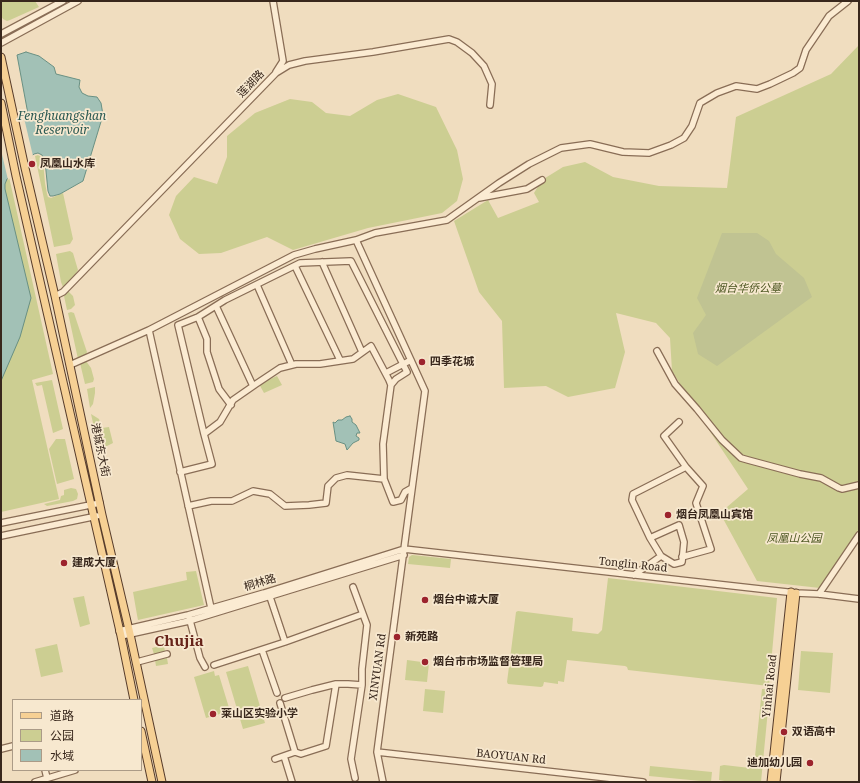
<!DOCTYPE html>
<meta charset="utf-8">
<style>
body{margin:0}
#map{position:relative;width:860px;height:783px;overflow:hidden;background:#f0ddbf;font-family:"Noto Serif","Noto Sans SC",serif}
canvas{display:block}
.frame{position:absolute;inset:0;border:2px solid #38271c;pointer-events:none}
.legend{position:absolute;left:12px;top:699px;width:130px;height:72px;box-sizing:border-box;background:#f7e8cf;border:1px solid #ab9b87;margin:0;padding:5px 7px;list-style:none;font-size:12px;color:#38271c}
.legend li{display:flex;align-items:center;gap:8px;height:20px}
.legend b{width:20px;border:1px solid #ab9b87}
</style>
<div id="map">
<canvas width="860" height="783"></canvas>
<div class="frame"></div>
<ul class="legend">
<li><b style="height:5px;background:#f6d094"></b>道路</li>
<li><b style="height:11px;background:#ccce92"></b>公园</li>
<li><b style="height:11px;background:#a2c1b6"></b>水域</li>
</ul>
</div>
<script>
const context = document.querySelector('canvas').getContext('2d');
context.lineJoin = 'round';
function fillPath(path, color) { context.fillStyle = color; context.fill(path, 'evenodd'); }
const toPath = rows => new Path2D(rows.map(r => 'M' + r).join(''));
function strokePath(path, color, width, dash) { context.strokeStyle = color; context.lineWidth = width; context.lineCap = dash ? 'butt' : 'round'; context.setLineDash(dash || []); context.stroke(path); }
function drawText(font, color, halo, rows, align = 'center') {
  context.font = font + ' "Noto Serif","Noto Sans SC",serif'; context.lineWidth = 3.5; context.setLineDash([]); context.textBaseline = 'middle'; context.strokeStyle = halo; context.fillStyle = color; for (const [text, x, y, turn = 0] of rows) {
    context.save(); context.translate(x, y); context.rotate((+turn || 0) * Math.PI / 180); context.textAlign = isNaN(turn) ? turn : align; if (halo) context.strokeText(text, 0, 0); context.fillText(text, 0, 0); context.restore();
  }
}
fillPath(toPath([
 [1,1,35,1,39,7,10,20,7,21,3,19,1,16],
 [859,45,859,529,820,588,757,581,720,513,748,489,711,433,672,371,670,338,656,323,616,313,625,352,615,388,568,397,546,386,504,388,502,321,479,292,454,221,488,200,498,218,539,202,534,193,542,180,563,167,585,162,613,177,659,186,727,188,736,117,831,74],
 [398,94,436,107,457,150,463,179,457,201,442,213,368,228,293,250,267,237,221,253,199,254,180,239,169,215,176,196,194,177,217,184,227,157,227,136,255,113,290,99,312,102,326,113,350,116,377,100],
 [1,141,53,374,32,380,59,499,1,512],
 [38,155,41,157,43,161,45,183,47,194,48,197,51,198,63,193,73,239,70,244,54,247,35,156],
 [70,251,73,253,78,270,72,279,63,287,61,282,56,254],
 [68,291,73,296,75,305,71,309,67,310,64,296],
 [71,312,74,313,87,352,86,355,78,359,68,313],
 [86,361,91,368,94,379,93,382,85,384,80,363],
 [277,376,282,385,264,393,259,384],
 [52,380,63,429,53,433,42,385,37,386,35,383],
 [95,387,95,393,93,404,90,408,87,389],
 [91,414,99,419,102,428,109,427,113,443,99,450],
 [56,439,65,439,74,479,57,484,49,449],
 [71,488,76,489,78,494,77,499,73,501,47,506,44,504,60,500,61,496,64,495,64,490],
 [412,555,451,559,450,568,408,564,409,557],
 [196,571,204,605,138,620,137,615,133,592,187,580,186,572],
 [608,578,777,598,769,686,628,670,627,667,625,666,567,660,564,682,558,681,558,684,544,682,543,686,541,687,508,684,507,682,516,612,518,611,573,618,572,631,598,634,602,630],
 [84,596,90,624,80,627,73,598],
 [57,644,63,672,41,677,35,649],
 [164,645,165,652,154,654,152,648],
 [801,651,833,653,830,693,798,690],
 [167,658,168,664,156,666,155,660],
 [407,660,429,663,427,682,405,680],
 [248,666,265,723,243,729,226,672],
 [214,671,215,676,219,675,230,711,206,718,194,677],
 [425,689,445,691,443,713,423,711],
 [762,689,770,689,761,782,730,782,719,780,720,766,724,765,750,768,754,766],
 [650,766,712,772,711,782,649,776]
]), '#ccce92');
fillPath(toPath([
 [722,233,757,233,769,241,776,254,804,278,812,297,717,366,698,354,693,333,706,315,697,298]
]), '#c0c392');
const water = toPath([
 [26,52,39,56,54,67,56,74,80,80,79,87,82,93,88,96,97,97,101,103,103,115,83,181,60,194,53,196,50,196,48,191,45,161,42,155,38,153,34,154,7,179,5,184,5,189,31,298,20,337,1,381,1,142,28,116,28,114,17,55,26,52],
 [350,416,352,419,352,422,356,425,360,433,357,433,356,436,359,438,359,440,353,443,347,450,345,444,336,441,333,422,335,423,338,420,342,420,346,417,350,416]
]);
fillPath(water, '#a2c1b6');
strokePath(water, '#699083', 1);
fillPath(toPath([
 [24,118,33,156,8,180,1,150,1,139]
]), '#f0ddbf');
const minor = toPath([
 [273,1,283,61,276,72],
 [1,34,63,1],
 [1,43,78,1],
 [479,198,527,189,542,180],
 [356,240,425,391,377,752,383,782],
 [322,262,362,352],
 [295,266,340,360],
 [257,285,292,365],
 [55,296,63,292,276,73,289,65,305,61,373,52,449,39,457,42,472,53,484,66,492,84,490,105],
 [216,306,253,386],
 [198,317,207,339,207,352,219,389,231,405],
 [149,330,294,255,315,249,356,240,375,233,447,220,499,183,529,164,561,148,590,144,623,152,649,153,671,145,684,138,692,126,700,103,717,93,736,86,757,89,770,84,793,73,800,68,806,50,825,22,829,16,848,1],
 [657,351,675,384,697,409,722,440,741,458,748,460,800,474,821,478,839,488,842,489,859,485],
 [70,365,149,330,211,608],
 [386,373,411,360],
 [204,434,178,325,198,317,225,300,300,263,351,261,407,372,396,379,391,385],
 [180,472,212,464,204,434,220,422,233,400,256,384,280,368,296,364,320,364,353,359,371,346,389,380,391,385,383,444,384,479,393,502,401,500,405,492,412,488],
 [188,506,211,501,232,501,253,491,270,494,285,506,309,505,326,503,328,486,336,478,347,475,384,479],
 [1,523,100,503],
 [1,536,97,516],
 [650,538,661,556],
 [682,557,711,549,696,503,703,486,686,467],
 [634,575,661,556,674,564,682,562,684,542,679,525,650,538,632,500,633,494,686,467,664,436,679,422],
 [353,587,367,625,362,669,362,685,351,759,355,778],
 [819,594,859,535],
 [270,597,285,642],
 [189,617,200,658,205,667],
 [119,631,188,615,264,593,404,549,796,593,819,594,859,599],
 [121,636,189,621,404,555],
 [262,650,277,693],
 [137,662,167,654],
 [214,665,285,642,363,614],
 [285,698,312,690,336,684,348,684,362,685],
 [280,703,295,752],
 [1,749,13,746],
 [377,752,643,782],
 [284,756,292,782],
 [275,759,295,752,301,754,326,746,336,684],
 [45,770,47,778],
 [35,782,75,770]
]);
const major = toPath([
 [1,57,25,168,55,296,102,515,130,634,162,782],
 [1,103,16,176,121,636,134,700],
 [141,731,152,782],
 [771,782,791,592],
 [776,782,796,593]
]);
strokePath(minor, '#896d56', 8);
strokePath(major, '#573c2b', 9);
strokePath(minor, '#fbebd2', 5.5);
strokePath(major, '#f6d094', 7);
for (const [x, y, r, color] of [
 [32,164,4,"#9c232d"],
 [422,362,4,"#9c232d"],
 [668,515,4,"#9c232d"],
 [64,563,4,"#9c232d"],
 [425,600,4,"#9c232d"],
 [397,637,4,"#9c232d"],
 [425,662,4,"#9c232d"],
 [213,714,4,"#9c232d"],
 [784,732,4,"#9c232d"],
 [810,763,4,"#9c232d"]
]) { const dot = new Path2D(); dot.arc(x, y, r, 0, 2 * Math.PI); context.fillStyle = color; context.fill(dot); strokePath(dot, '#f7e8cf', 1.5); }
drawText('11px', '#38271c', '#f7e8cf', [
 ["莲湖路",251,84,-46],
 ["港城东大街",100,450,78],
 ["Tonglin Road",633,565,6],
 ["桐林路",260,583,-17],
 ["XINYUAN Rd",378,667,-82],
 ["Yinhai Road",770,686,-84],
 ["BAOYUAN Rd",511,757,6]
]);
drawText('bold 11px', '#38271c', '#f7e8cf', [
 ["凤凰山水库",40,164],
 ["四季花城",430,362],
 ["烟台凤凰山宾馆",676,515],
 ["建成大厦",72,563],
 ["烟台中诚大厦",433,600],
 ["新苑路",405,637],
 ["烟台市市场监督管理局",433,662],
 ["莱山区实验小学",221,714],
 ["双语高中",792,732],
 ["迪加幼儿园",802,763,"right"]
], 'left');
drawText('italic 11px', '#4c5621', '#f7e8cf', [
 ["烟台华侨公墓",748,289],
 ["凤凰山公园",794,539]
]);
drawText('italic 12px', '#2a5952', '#f7e8cf', [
 ["Fenghuangshan",62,117],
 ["Reservoir",62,131]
]);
drawText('bold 15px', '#672319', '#f7e8cf', [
 ["Chujia",179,642]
]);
</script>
